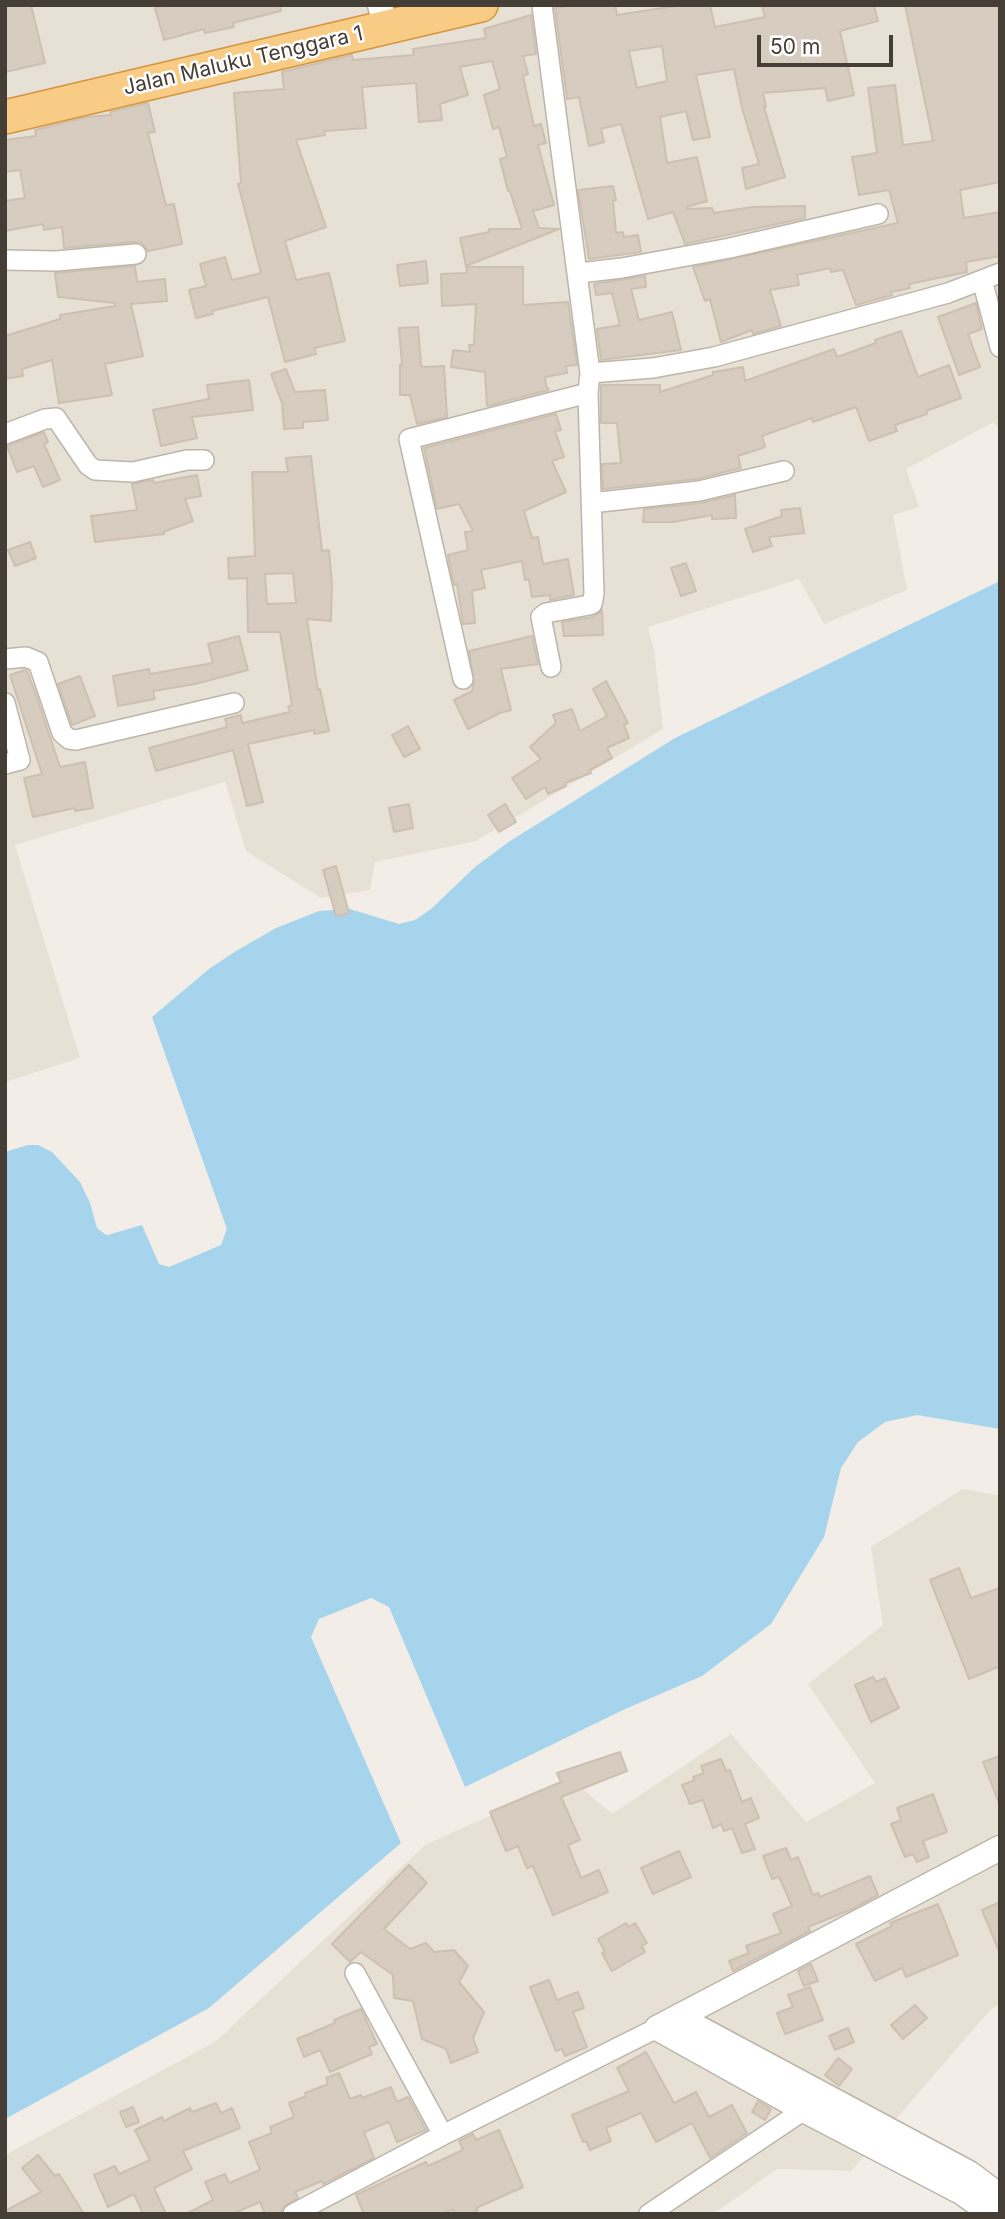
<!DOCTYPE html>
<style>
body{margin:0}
#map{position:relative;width:1005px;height:2219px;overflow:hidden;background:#f2eee7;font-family:Inter,sans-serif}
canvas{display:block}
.frame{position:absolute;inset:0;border:7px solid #453e36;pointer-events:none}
.scale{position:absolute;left:757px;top:35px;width:136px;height:32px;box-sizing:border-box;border:4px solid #453e36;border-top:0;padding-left:9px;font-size:21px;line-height:24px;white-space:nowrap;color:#453e36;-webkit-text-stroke:5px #fff;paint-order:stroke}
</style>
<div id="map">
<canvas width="1005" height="2219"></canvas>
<div class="frame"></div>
<div class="scale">50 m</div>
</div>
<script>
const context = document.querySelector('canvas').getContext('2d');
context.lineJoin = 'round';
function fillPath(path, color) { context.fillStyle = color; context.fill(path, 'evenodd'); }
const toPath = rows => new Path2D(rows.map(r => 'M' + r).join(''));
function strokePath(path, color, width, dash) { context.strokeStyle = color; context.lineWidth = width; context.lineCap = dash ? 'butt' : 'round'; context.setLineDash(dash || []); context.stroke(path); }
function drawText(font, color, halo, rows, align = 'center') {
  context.font = font + ' Inter,sans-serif'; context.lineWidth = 5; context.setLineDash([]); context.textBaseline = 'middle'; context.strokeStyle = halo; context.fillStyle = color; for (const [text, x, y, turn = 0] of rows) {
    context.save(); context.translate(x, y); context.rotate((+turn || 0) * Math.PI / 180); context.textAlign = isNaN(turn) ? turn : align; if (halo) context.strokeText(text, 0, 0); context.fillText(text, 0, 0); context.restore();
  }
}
fillPath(toPath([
 [5,5,1000,5,1000,431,994,422,906,469,919,507,893,515,907,590,824,624,799,579,648,627,654,650,663,729,476,841,375,862,370,890,321,898,246,851,225,782,15,845,80,1058,5,1082],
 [963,1489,1000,1496,1000,2004,991,2009,851,2171,777,2169,713,2214,5,2214,5,2155,215,2042,425,1845,571,1779,612,1814,731,1734,806,1822,875,1783,808,1684,883,1625,871,1547]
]), '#e6e0d5');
fillPath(toPath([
 [1000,581,1000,1429,917,1415,885,1422,858,1442,841,1468,824,1537,771,1624,702,1676,623,1710,465,1787,389,1607,371,1598,319,1619,311,1637,401,1843,209,2008,5,2119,5,1152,28,1145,38,1145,52,1152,80,1182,90,1203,97,1228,106,1235,111,1234,142,1225,159,1264,169,1267,221,1245,227,1229,152,1017,209,969,236,951,276,928,319,911,350,909,399,924,415,920,431,909,475,867,510,841,675,738]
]), '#a6d4ec');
const building = toPath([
 [5,5,31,5,45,63,5,72,5,5],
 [166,5,280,5,281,11,233,23,234,27,205,33,204,29,164,40,155,8,166,5],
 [572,5,615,5,617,15,682,5,710,5,715,27,765,17,762,5,874,5,878,21,840,31,854,95,828,101,825,88,763,93,766,107,764,107,785,177,746,189,742,168,759,164,742,108,734,69,696,75,710,137,693,140,686,111,660,117,667,163,697,157,707,201,687,207,687,209,712,208,714,213,752,207,805,206,805,218,685,244,673,212,648,219,621,124,601,129,604,142,589,146,579,97,567,99,555,8,572,5],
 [662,46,667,81,637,88,629,51,662,46],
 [905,5,1000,5,1000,182,960,190,964,218,1000,212,1000,256,966,262,967,272,909,284,910,288,891,292,892,295,856,305,843,270,831,272,830,268,797,275,799,285,770,290,781,326,753,334,752,330,721,342,710,299,705,301,693,267,898,223,889,190,859,195,852,157,877,153,868,88,895,85,903,145,933,141,905,5],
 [531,15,536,54,523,56,528,74,523,76,534,126,541,124,546,143,538,145,554,205,533,211,539,228,559,229,466,266,460,238,489,232,489,229,522,229,510,191,508,191,500,159,507,157,499,127,493,129,484,95,500,89,492,61,460,67,468,95,440,104,442,120,419,122,416,83,362,87,366,128,325,131,325,135,296,140,326,227,285,241,296,280,329,273,345,341,314,348,316,354,285,362,268,297,212,311,213,314,196,318,189,290,206,286,200,264,225,257,232,280,261,273,238,184,241,183,234,93,284,89,282,72,352,55,353,60,414,55,413,49,486,38,484,29,531,15],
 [148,103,155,132,148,133,166,205,174,204,182,244,148,251,142,243,135,242,64,248,62,227,44,230,43,224,5,231,5,201,25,198,20,170,5,172,5,140,36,136,35,130,87,117,111,115,110,112,148,103],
 [613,186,616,200,613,201,616,233,623,232,624,237,638,235,641,252,589,259,578,190,613,186],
 [426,261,428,283,400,286,397,265,426,261],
 [135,266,137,282,165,279,167,301,131,304,143,356,105,364,112,395,59,403,52,360,22,369,23,376,5,379,5,336,60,319,60,315,115,306,115,303,58,297,55,273,135,266],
 [466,267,523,267,523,305,568,302,577,365,566,366,567,373,545,377,546,386,549,390,487,406,485,372,451,367,453,350,470,352,469,345,474,345,476,304,442,306,441,274,467,273,466,267],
 [645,276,646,287,631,289,639,320,672,312,681,350,601,360,597,329,620,325,612,293,596,295,594,284,645,276],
 [976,303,982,329,968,334,980,367,959,375,938,317,976,303],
 [418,327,421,365,423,367,444,366,447,417,417,424,410,395,400,395,400,365,402,365,399,328,418,327],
 [901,331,918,377,949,365,961,398,926,411,927,414,895,425,897,431,869,441,856,407,813,422,812,418,762,436,765,447,738,456,741,468,697,479,603,489,602,464,621,463,617,423,601,423,601,385,660,385,660,392,713,375,713,372,743,367,745,381,834,349,837,357,876,343,875,340,901,331],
 [286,369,295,392,325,390,328,420,303,422,303,428,284,429,282,403,271,374,286,369],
 [249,380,253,410,192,417,197,438,161,446,153,410,209,399,207,385,249,380],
 [556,414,561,430,555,431,564,457,552,461,566,492,524,511,532,538,538,537,543,564,568,559,574,595,550,600,550,595,532,597,529,579,525,580,522,561,481,570,485,588,472,591,475,623,463,624,457,584,454,585,448,555,468,550,465,532,473,531,459,504,437,509,424,448,556,414],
 [44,432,48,442,44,444,60,480,43,487,34,466,17,472,7,446,44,432],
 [311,456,322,551,329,550,332,584,331,621,307,619,318,690,320,689,329,731,314,734,314,730,248,744,263,802,247,806,233,750,156,771,149,748,227,727,225,719,241,715,242,723,290,712,288,707,292,705,280,632,248,632,247,578,229,579,228,558,255,556,252,472,288,472,286,458,311,456],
 [293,573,296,603,267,604,265,574,293,573],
 [197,475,201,496,185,499,193,521,163,532,164,534,95,542,91,516,137,510,132,484,153,480,154,483,197,475],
 [735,495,736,518,712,519,712,515,673,522,643,522,644,509,701,503,735,495],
 [800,508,804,533,769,537,772,546,753,552,745,529,782,516,781,510,800,508],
 [30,542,36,558,15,566,8,550,30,542],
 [686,563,696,591,681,596,671,568,686,563],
 [602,610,603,635,564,636,562,622,593,617,602,610],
 [239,636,248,670,195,684,153,691,155,699,118,706,113,676,149,669,150,674,213,663,208,644,239,636],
 [532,636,538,664,501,669,511,710,500,713,468,729,454,700,472,691,474,683,469,651,532,636],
 [25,670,27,671,35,692,60,767,85,762,93,808,75,811,75,808,33,817,24,778,42,774,10,675,25,670],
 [80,676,95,716,72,725,58,684,80,676],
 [606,681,628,723,624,725,629,738,607,748,612,758,590,770,591,773,565,783,566,786,548,794,545,787,526,799,512,778,541,759,530,747,556,723,553,715,572,709,580,731,607,716,593,689,606,681],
 [408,726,420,749,404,757,392,735,408,726],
 [409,804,413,828,394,832,389,808,409,804],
 [505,804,516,822,499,832,488,815,505,804],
 [336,866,349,913,336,916,323,870,336,866],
 [959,1568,971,1598,1000,1588,1000,1666,969,1679,930,1580,959,1568],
 [873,1677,876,1682,885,1678,899,1708,871,1722,855,1685,873,1677],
 [620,1752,627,1771,561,1797,580,1840,568,1845,581,1878,599,1870,608,1892,553,1915,533,1866,527,1868,518,1846,506,1851,490,1812,561,1782,557,1773,620,1752],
 [1000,1756,1000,1803,999,1803,983,1762,1000,1756],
 [721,1759,726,1771,730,1770,742,1802,751,1798,759,1818,745,1824,755,1849,742,1853,732,1828,724,1831,721,1824,713,1828,703,1800,690,1804,682,1785,695,1780,693,1777,704,1773,701,1766,721,1759],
 [933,1794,947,1832,923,1841,929,1857,917,1862,913,1854,905,1857,891,1824,901,1820,897,1808,933,1794],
 [786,1848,791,1860,798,1857,813,1895,818,1893,820,1897,870,1876,878,1895,850,1910,808,1927,810,1931,733,1971,729,1961,749,1953,746,1946,781,1933,773,1914,792,1906,779,1877,772,1879,763,1856,786,1848],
 [679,1851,691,1877,653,1894,641,1868,679,1851],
 [409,1865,427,1883,384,1929,410,1949,426,1943,434,1952,454,1950,468,1966,459,1982,484,2012,473,2038,478,2052,451,2063,446,2049,422,2039,413,2001,394,1998,393,1975,361,1952,350,1962,332,1944,409,1865],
 [1000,1902,1000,1951,999,1951,982,1910,1000,1902],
 [938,1904,958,1955,906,1977,902,1968,875,1981,856,1944,892,1926,890,1923,938,1904],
 [626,1923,628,1927,635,1923,647,1943,642,1946,645,1952,612,1971,602,1953,605,1952,598,1939,626,1923],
 [811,1964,818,1981,804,1986,798,1971,811,1964],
 [549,1980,557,2000,578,1992,584,2008,573,2012,587,2047,565,2056,562,2049,556,2051,530,1987,549,1980],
 [810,1987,823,2020,785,2034,777,2013,793,2007,788,1995,810,1987],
 [915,2005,927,2018,903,2039,891,2025,915,2005],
 [361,2009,377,2044,369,2047,372,2054,330,2072,320,2050,304,2057,297,2039,335,2023,334,2020,361,2009],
 [848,2028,854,2042,835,2050,829,2036,848,2028],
 [646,2052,674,2103,696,2092,709,2117,732,2105,747,2133,710,2158,692,2123,656,2142,641,2113,606,2128,611,2141,590,2150,586,2141,583,2142,572,2115,629,2091,617,2068,646,2052],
 [838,2058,852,2069,839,2086,825,2075,838,2058],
 [339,2073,350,2099,361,2095,362,2098,391,2087,397,2102,408,2097,426,2130,397,2142,389,2122,364,2132,374,2158,323,2184,322,2181,295,2192,298,2198,283,2207,281,2214,265,2214,260,2202,232,2214,186,2214,213,2200,205,2182,225,2174,229,2183,260,2170,249,2142,272,2133,270,2127,294,2117,289,2103,306,2096,305,2093,328,2084,326,2078,339,2073],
 [758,2101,771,2109,765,2120,752,2112,758,2101],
 [216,2103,221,2113,232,2108,240,2128,183,2151,192,2169,154,2188,166,2214,143,2214,134,2194,108,2207,94,2175,115,2166,119,2174,150,2160,135,2130,162,2117,164,2121,190,2108,192,2112,216,2103],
 [133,2107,139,2122,126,2127,120,2112,133,2107],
 [499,2130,523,2187,476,2208,478,2210,470,2214,455,2214,453,2209,442,2214,364,2214,356,2195,426,2162,428,2166,463,2150,459,2141,473,2134,476,2140,499,2130],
 [38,2155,55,2176,59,2174,84,2214,5,2214,5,2211,41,2192,22,2168,38,2155]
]);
fillPath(building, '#d6ccc0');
strokePath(building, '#cec0b0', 2);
const minor = toPath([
 [542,5,590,373,588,393,594,594,592,604,589,605,546,613,541,617,551,667],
 [5,260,56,261,136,254],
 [579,273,622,268,730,248,878,214],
 [982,280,1000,347],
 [590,373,653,368,714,357,948,293,1000,273],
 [5,434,45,419,56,418,88,465,95,470,133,472,187,460,204,460],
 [591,503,699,491,784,471],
 [5,659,26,657,38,662,62,733,69,739,76,740,234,703],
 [463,679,409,439,588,393],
 [5,703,20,760,5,764],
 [355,1973,443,2135],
 [293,2214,443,2135,657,2028],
 [649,2214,804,2110]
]);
const tertiary = toPath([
 [380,5,386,28],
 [678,2017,969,2173,1000,2196],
 [657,2028,1000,1848],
 [657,2028,804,2110,961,2192,992,2214]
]);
const trunk = toPath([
 [5,117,481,5]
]);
strokePath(minor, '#bdb5aa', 22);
strokePath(tertiary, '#bdb5aa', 27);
strokePath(trunk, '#d5943e', 36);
strokePath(minor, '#fff', 19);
strokePath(tertiary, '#fff', 24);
strokePath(trunk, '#f8cc84', 33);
drawText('21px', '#453e36', '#fff', [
 ["Jalan Maluku Tenggara 1",243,61,-13]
]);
</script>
